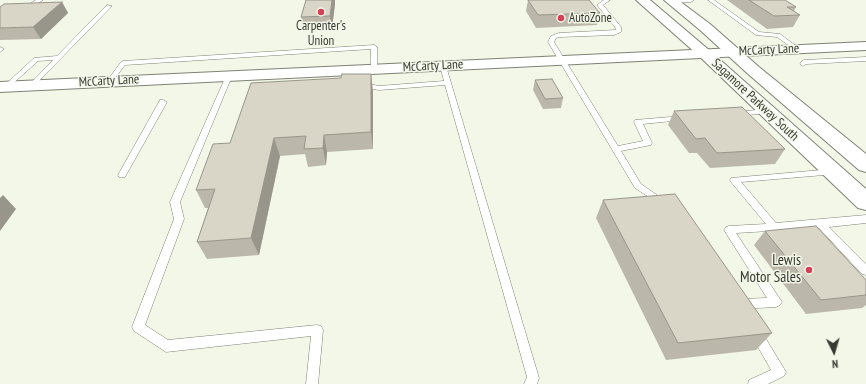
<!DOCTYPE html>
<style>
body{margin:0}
#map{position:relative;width:866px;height:384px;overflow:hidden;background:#f3f7e8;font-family:"PT Sans Narrow",sans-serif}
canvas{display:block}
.north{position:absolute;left:814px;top:332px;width:40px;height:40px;-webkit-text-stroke:3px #f3f7e8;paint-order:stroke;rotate:175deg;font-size:11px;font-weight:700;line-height:16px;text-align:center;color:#373933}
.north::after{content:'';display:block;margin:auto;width:14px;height:18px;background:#373933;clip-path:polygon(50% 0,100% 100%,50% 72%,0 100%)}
</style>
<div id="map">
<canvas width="866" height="384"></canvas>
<div class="north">N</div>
</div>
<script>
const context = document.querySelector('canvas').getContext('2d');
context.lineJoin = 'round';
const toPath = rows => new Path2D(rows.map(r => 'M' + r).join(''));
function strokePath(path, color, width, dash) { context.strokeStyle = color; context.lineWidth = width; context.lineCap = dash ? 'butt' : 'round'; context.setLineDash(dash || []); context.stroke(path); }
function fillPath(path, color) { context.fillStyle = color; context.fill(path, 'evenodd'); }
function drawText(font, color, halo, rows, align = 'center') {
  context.font = font + ' "PT Sans Narrow",sans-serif'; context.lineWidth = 3; context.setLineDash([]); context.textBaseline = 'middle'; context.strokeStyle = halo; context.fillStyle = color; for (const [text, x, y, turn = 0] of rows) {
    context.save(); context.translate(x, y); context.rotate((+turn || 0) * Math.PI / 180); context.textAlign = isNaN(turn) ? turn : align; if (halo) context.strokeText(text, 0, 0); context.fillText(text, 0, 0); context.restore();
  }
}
const service = toPath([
 [36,0,43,0,29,9,25,9,25,7,36,0],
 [604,0,610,0,603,5,621,27,621,32,614,35,560,37,556,38,554,42,618,146,643,141,634,122,635,120,682,116,686,118,682,120,643,124,652,143,651,145,621,151,641,184,664,200,666,202,661,205,635,188,548,42,551,36,559,33,616,30,615,27,597,5,604,0],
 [669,0,694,0,691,2,671,3,669,2,669,0],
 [708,0,714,0,759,32,780,34,800,49,795,50,777,37,756,35,708,0],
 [107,5,112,6,34,86,32,87,29,85,53,60,38,61,9,87,5,87,5,85,34,58,57,56,107,5],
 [374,45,377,47,377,69,374,71,371,69,371,49,125,65,112,82,108,82,107,81,121,62,123,61,374,45],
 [0,47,4,49,0,52,0,47],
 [866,57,866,61,806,64,803,66,800,64,802,61,804,60,866,57],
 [443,64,446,66,539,378,537,384,524,384,527,377,445,85,379,90,366,88,363,86,363,81,366,79,369,81,369,84,379,86,444,81,440,66,443,64],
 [229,74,232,76,180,202,184,219,145,325,168,340,317,325,321,326,323,330,318,384,306,384,311,336,166,352,134,331,132,327,174,219,170,202,226,76,229,74],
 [160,100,163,100,167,102,125,177,119,177,118,175,160,100],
 [767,109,771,111,770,113,736,116,732,114,736,112,767,109],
 [833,169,837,172,836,174,741,182,776,223,866,215,866,223,829,227,866,264,866,275,862,274,819,228,736,233,782,302,780,305,776,307,740,309,736,307,734,304,736,301,740,299,767,298,724,230,726,227,729,226,766,224,731,182,730,180,731,178,833,169],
 [756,328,760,329,786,372,784,376,768,384,748,384,749,380,771,370,750,333,752,329,756,328]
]);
const secondary = toPath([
 [866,42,866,50,0,92,0,82,866,42]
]);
const primary = toPath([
 [636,0,650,0,709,50,866,189,866,210,858,208,699,56,636,0],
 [664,0,678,0,710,24,759,67,866,154,866,172,859,170,747,73,700,30,664,0]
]);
strokePath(service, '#7f8274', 1);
strokePath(secondary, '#7f8274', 2);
strokePath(primary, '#7f8274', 2);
fillPath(service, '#fff');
fillPath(secondary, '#fff');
fillPath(primary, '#fff');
fillPath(toPath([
 [306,0,335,0,335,4,332,28,304,30,301,17],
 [528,0,589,0,600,13,597,25,536,28,526,11],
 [727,0,785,0,796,7,794,11,800,15,793,27,767,29],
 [62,2,68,13,41,39,0,40,0,7],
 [535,80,563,98,561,108,543,109,533,90],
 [373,91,373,149,327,152,326,165,308,167,305,154,280,156,259,255,207,259,197,242,208,208,205,208,196,190,230,143],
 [674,111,785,149,775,164,710,168,697,153,689,153,668,125],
 [603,200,772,333,756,350,666,360,596,218],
 [765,231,866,280,866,305,862,308,806,314,754,245]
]), '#bbb8ab');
fillPath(toPath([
 [332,0,335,0,335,4,332,28,330,16],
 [62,2,68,13,41,39,33,27],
 [371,74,373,91,373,149,371,132],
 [324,135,327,152,326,165,323,148],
 [274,138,280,156,259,255,251,238],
 [3,195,16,209,0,231,0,198]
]), '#98968b');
const building = toPath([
 [306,0,332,0,330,16,301,17,306,0],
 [528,0,589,0,600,13,538,15,528,0],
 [749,0,785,0,796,7,787,7,800,15,774,16,749,0],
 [62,2,33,27,0,28,0,7,4,4,62,2],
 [342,74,371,74,371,132,324,135,323,148,304,149,306,136,274,138,251,238,197,242,215,189,196,190,213,144,230,143,251,83,341,78,342,74],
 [552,79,563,98,545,99,535,80,552,79],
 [742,107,785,149,717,153,705,138,696,139,674,111,742,107],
 [675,194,772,333,678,343,603,200,675,194],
 [816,226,866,280,866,295,821,300,765,231,816,226]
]);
fillPath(building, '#d9d6c7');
strokePath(building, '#98968b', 1);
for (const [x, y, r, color] of [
 [321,12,4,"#d24157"],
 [561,18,4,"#d24157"],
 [809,270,4,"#d24157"]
]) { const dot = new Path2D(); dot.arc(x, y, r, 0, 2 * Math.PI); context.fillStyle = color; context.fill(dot); strokePath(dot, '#f3f7e8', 1.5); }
drawText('13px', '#373933', '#f3f7e8', [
 ["AutoZone",569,18],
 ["Carpenter's",321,26,"center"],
 ["Union",321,41,"center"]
], 'left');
drawText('13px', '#373933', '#f3f7e8', [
 ["McCarty Lane",769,50,-3],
 ["McCarty Lane",433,66,-3],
 ["McCarty Lane",109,81,-3],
 ["Sagamore Parkway South",755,100,43]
]);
drawText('15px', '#373933', '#f3f7e8', [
 ["Lewis",801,261],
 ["Motor Sales",801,278]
], 'right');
</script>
